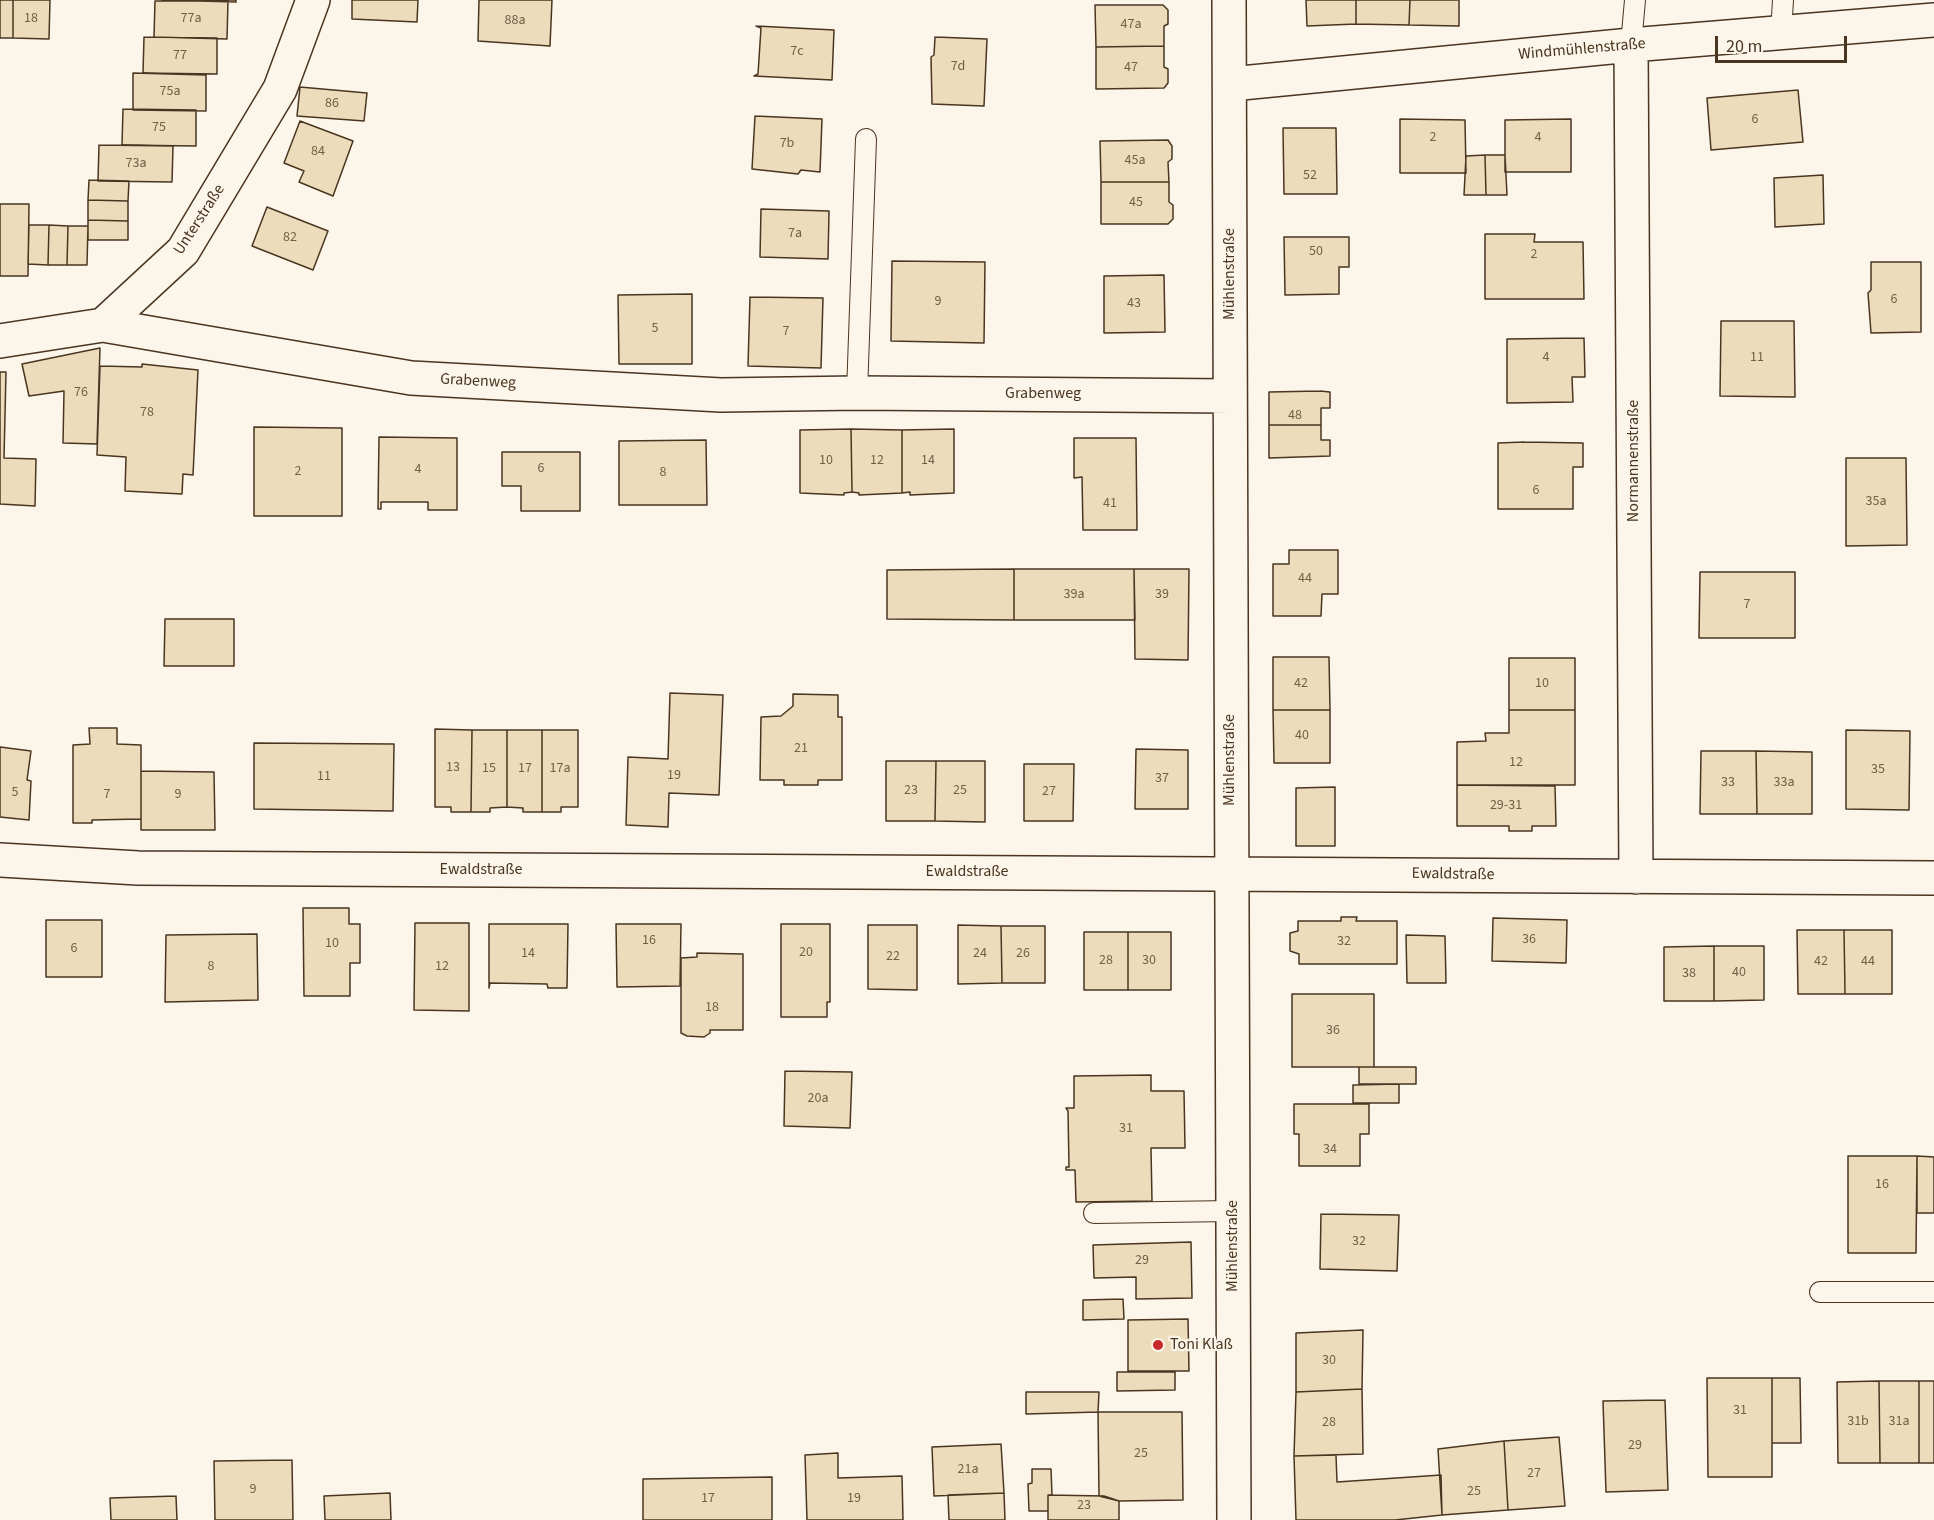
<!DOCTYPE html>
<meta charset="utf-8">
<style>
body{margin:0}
#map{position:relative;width:1934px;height:1520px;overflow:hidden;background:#fbf6e9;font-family:"Source Sans 3",sans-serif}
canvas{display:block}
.scale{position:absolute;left:1715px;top:36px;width:132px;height:27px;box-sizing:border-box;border:3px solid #4a3520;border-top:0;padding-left:8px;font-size:18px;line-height:21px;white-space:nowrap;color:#4a3520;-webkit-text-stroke:4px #fbf6e9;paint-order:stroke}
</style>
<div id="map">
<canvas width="1934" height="1520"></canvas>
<div class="scale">20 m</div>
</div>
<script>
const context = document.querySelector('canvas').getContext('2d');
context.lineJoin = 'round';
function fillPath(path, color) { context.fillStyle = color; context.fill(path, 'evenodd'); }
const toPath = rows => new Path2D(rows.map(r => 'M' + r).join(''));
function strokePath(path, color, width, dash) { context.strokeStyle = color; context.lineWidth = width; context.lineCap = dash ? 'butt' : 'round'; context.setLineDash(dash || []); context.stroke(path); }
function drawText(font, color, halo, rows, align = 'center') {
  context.font = font + ' "Source Sans 3",sans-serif'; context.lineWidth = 4.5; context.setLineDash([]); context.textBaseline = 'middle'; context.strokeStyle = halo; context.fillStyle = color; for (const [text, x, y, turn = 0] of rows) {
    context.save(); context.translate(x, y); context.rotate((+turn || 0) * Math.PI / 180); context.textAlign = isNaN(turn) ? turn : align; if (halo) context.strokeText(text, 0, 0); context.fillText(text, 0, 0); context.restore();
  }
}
const building = toPath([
 [0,0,13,0,13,38,0,38,0,0],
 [13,0,50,0,49,39,13,38,13,0],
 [162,0,236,0,236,2,162,0],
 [352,0,418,0,417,22,352,19,352,0],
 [479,0,552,0,550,46,478,41,479,0],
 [1306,0,1356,0,1356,24,1307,26,1306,0],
 [1356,0,1410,0,1409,25,1356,24,1356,0],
 [1410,0,1459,0,1459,26,1409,25,1410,0],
 [155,1,228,1,227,39,154,37,155,1],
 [1095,5,1163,5,1168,10,1168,24,1164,26,1164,46,1096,47,1095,5],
 [756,26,834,30,832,80,754,76,758,74,761,28,756,26],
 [144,37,217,38,217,74,143,73,144,37],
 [935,37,987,39,984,106,932,104,931,57,934,55,935,37],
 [1164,46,1164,67,1168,69,1168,83,1164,88,1096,89,1096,47,1164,46],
 [133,73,206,75,206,111,133,110,133,73],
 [300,87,367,93,364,121,297,116,300,87],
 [1798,90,1803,142,1711,150,1707,98,1798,90],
 [123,109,196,110,196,146,122,145,123,109],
 [755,116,822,119,820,172,801,170,798,174,752,169,755,116],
 [1400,119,1465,120,1466,173,1400,173,1400,119],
 [1571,119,1571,172,1505,172,1505,120,1571,119],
 [300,121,353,141,333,196,299,182,304,171,284,163,300,121],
 [1283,128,1336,128,1337,194,1284,194,1283,128],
 [1168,140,1172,146,1172,159,1168,162,1169,182,1101,182,1100,141,1168,140],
 [99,145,173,146,172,182,98,181,99,145],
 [1485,155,1505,155,1507,195,1486,195,1485,155],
 [1485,155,1486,195,1464,195,1466,156,1485,155],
 [1823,175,1824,224,1775,227,1774,178,1823,175],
 [89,180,129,181,128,201,88,200,89,180],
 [1101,182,1169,182,1169,202,1173,205,1173,219,1168,224,1101,224,1101,182],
 [88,200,128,201,128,221,88,220,88,200],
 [0,204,29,204,28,276,0,276,0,204],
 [267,207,328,231,313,270,252,246,267,207],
 [761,209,829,211,828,259,760,257,761,209],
 [88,220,128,221,128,240,88,240,88,220],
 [29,225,49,225,48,265,28,264,29,225],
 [49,225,68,226,67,265,48,265,49,225],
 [68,226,88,226,87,265,67,265,68,226],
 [1485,234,1535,234,1534,242,1583,242,1584,299,1485,299,1485,234],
 [1284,237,1349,237,1349,267,1339,267,1339,294,1285,295,1284,237],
 [892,261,985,262,984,343,891,341,892,261],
 [1871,262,1921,262,1921,332,1871,333,1868,293,1871,290,1871,262],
 [1164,275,1165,332,1104,333,1104,276,1164,275],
 [692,294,692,364,619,364,618,295,692,294],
 [750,297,823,298,821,368,748,366,750,297],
 [1721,321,1794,321,1795,397,1720,396,1721,321],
 [1584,338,1585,377,1572,377,1573,402,1507,403,1507,339,1584,338],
 [100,348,97,444,63,443,64,391,29,396,22,364,100,348],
 [142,364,198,370,193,475,183,474,182,494,125,491,126,457,97,455,100,366,142,367,142,364],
 [0,372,6,372,4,458,36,459,35,506,0,504,0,372],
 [1320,391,1330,392,1330,408,1321,408,1321,425,1269,425,1269,392,1320,391],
 [1269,425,1321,425,1321,440,1330,440,1330,456,1269,458,1269,425],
 [254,427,342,428,342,516,254,516,254,427],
 [851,429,852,492,844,493,844,495,800,493,800,430,851,429],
 [851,429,902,430,902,493,859,495,859,493,852,492,851,429],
 [954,429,954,493,910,495,910,492,902,493,902,430,954,429],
 [379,437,457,438,457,510,428,510,428,502,381,502,381,509,378,509,379,437],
 [1074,438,1136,438,1137,530,1083,530,1082,477,1074,478,1074,438],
 [706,440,707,505,619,505,619,441,706,440],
 [1524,442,1583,443,1583,467,1573,467,1573,509,1498,509,1498,443,1524,442],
 [502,452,580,452,580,511,521,511,521,486,502,486,502,452],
 [1846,458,1906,458,1907,545,1846,546,1846,458],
 [1289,550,1338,550,1338,594,1322,594,1321,616,1273,616,1273,564,1289,564,1289,550],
 [1014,569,1014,620,887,619,887,570,1014,569],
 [1014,569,1134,569,1135,620,1014,620,1014,569],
 [1134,569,1189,569,1188,660,1135,659,1134,569],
 [1700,572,1795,572,1795,638,1699,638,1700,572],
 [165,619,234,619,234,666,164,666,165,619],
 [1273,657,1329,657,1330,710,1273,710,1273,657],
 [1509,658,1575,658,1575,710,1509,710,1509,658],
 [670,693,723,695,719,795,669,793,668,827,626,825,628,757,668,759,670,693],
 [793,694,838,695,838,717,842,717,842,780,818,780,818,785,784,785,784,780,760,780,761,717,781,716,793,706,793,694],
 [1273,710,1330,710,1330,763,1274,763,1273,710],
 [1509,710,1575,710,1575,785,1457,785,1457,742,1486,741,1485,733,1509,733,1509,710],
 [89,728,117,728,117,744,141,745,141,819,92,820,92,823,73,823,73,745,90,744,89,728],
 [435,729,472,730,471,812,451,812,451,807,435,807,435,729],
 [472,730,507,730,507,807,490,808,490,812,471,812,472,730],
 [507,730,542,730,542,812,523,812,523,808,507,807,507,730],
 [542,730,578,730,578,807,561,807,561,812,542,812,542,730],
 [1846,730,1910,731,1909,810,1846,809,1846,730],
 [254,743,394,744,393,811,254,809,254,743],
 [0,747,31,751,27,780,31,781,29,820,0,817,0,747],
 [1136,749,1188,750,1188,809,1135,809,1136,749],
 [1701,751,1756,751,1757,814,1700,814,1701,751],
 [1756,751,1812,752,1812,814,1757,814,1756,751],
 [886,761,936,761,935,821,886,821,886,761],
 [936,761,985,761,985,822,935,821,936,761],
 [1024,764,1074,764,1073,821,1024,821,1024,764],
 [141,771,214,772,215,830,141,830,141,771],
 [1457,785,1555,786,1556,826,1532,826,1532,831,1509,831,1509,826,1457,826,1457,785],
 [1335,787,1335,846,1296,846,1296,788,1335,787],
 [303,908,349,908,349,924,360,924,360,963,350,963,350,996,304,996,303,908],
 [1341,917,1357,917,1356,921,1397,921,1397,964,1299,964,1299,954,1290,951,1290,933,1298,931,1298,921,1341,921,1341,917],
 [1493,918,1567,920,1566,963,1492,961,1493,918],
 [46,920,102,920,102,977,46,977,46,920],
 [415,923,469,923,469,1011,414,1010,415,923],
 [489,924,568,924,567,988,548,988,547,984,490,983,489,988,489,924],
 [616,924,681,924,680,986,617,987,616,924],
 [781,924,830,924,830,1002,827,1002,827,1017,781,1017,781,924],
 [868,925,917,925,917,990,868,989,868,925],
 [958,925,1001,926,1002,983,958,984,958,925],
 [1001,926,1045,926,1045,983,1002,983,1001,926],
 [1797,930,1844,930,1845,994,1798,994,1797,930],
 [1844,930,1892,930,1892,994,1845,994,1844,930],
 [1084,932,1128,932,1128,990,1084,990,1084,932],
 [1128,932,1171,932,1171,990,1128,990,1128,932],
 [257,934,258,1000,165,1002,166,935,257,934],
 [1406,935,1445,936,1446,983,1407,983,1406,935],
 [1714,946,1714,1001,1664,1001,1664,947,1714,946],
 [1714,946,1764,946,1764,1000,1714,1001,1714,946],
 [697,953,743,954,743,1030,710,1030,710,1033,704,1037,687,1036,681,1033,681,958,697,957,697,953],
 [1292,994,1374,994,1374,1067,1292,1067,1292,994],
 [1359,1067,1416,1067,1416,1084,1359,1084,1359,1067],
 [785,1071,852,1072,850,1128,784,1126,785,1071],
 [1151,1075,1151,1091,1184,1091,1185,1148,1151,1148,1152,1201,1076,1202,1075,1170,1066,1170,1066,1167,1069,1167,1068,1111,1066,1108,1074,1108,1074,1076,1151,1075],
 [1399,1084,1399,1103,1353,1103,1353,1085,1399,1084],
 [1294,1104,1369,1104,1369,1134,1360,1134,1360,1166,1299,1166,1299,1134,1294,1134,1294,1104],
 [1848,1156,1917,1156,1916,1253,1848,1253,1848,1156],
 [1917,1156,1934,1157,1934,1213,1917,1213,1917,1156],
 [1321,1214,1399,1215,1397,1271,1320,1269,1321,1214],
 [1191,1242,1192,1298,1136,1299,1136,1277,1094,1278,1093,1245,1191,1242],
 [1123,1299,1124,1319,1083,1320,1083,1300,1123,1299],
 [1188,1319,1189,1371,1128,1371,1128,1320,1188,1319],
 [1363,1330,1362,1389,1296,1392,1296,1333,1363,1330],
 [1117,1372,1175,1372,1175,1390,1117,1391,1117,1372],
 [1707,1378,1772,1378,1772,1477,1708,1477,1707,1378],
 [1772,1378,1800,1378,1801,1443,1772,1443,1772,1378],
 [1879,1381,1880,1463,1838,1463,1837,1382,1879,1381],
 [1879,1381,1919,1381,1919,1463,1880,1463,1879,1381],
 [1919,1381,1934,1381,1934,1463,1919,1463,1919,1381],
 [1362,1389,1363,1454,1294,1456,1296,1392,1362,1389],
 [1026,1392,1099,1392,1098,1412,1026,1414,1026,1392],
 [1665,1400,1668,1490,1606,1492,1603,1401,1665,1400],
 [1098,1412,1182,1412,1183,1500,1119,1501,1099,1496,1098,1412],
 [1559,1437,1565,1506,1508,1510,1504,1441,1559,1437],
 [1504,1441,1508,1510,1442,1515,1438,1449,1504,1441],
 [1001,1444,1004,1493,934,1496,932,1447,1001,1444],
 [838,1453,838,1478,902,1476,903,1520,807,1520,805,1455,838,1453],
 [1336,1455,1337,1482,1441,1475,1442,1515,1395,1520,1296,1520,1294,1456,1336,1455],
 [292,1460,293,1520,215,1520,214,1461,292,1460],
 [1032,1469,1051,1469,1052,1495,1048,1495,1048,1511,1029,1511,1028,1484,1032,1483,1032,1469],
 [772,1477,772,1520,643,1520,643,1479,772,1477],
 [390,1493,391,1520,325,1520,324,1496,390,1493],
 [1004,1493,1005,1520,949,1520,948,1495,1004,1493],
 [1048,1495,1104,1496,1119,1501,1119,1520,1048,1520,1048,1495],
 [176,1496,177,1520,111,1520,110,1498,176,1496]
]);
fillPath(building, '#ecdcbc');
strokePath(building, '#4a3520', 1.5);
const lane = toPath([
 [1781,33,1783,0],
 [1631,45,1635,0],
 [857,393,866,139],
 [1094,1213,1232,1211],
 [1820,1292,1934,1292]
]);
const street = toPath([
 [1229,0,1234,1520],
 [1631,45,1636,877],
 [1231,84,1631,45,1934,20],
 [103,325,411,378,721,395,857,393,1230,396],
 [0,341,103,325,183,251,280,89,313,0],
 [0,860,138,868,1934,878]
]);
strokePath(lane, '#4a3520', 22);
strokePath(street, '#4a3520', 36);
strokePath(lane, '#fbf6e9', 20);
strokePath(street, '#fbf6e9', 33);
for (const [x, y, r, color] of [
 [1158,1345,6,"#c62828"]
]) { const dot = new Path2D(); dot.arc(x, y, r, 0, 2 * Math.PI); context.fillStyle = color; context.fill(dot); strokePath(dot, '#fbf6e9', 2); }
drawText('14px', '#725f47', null, [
 ["18",31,19],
 ["77a",191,19],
 ["88a",515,21],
 ["47a",1131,25],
 ["7c",797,52],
 ["77",180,56],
 ["7d",958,67],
 ["47",1131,68],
 ["75a",170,92],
 ["86",332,104],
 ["6",1755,120],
 ["75",159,128],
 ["2",1433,138],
 ["4",1538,138],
 ["7b",787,144],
 ["84",318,152],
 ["45a",1135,161],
 ["73a",136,164],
 ["52",1310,176],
 ["45",1136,203],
 ["7a",795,234],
 ["82",290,238],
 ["50",1316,252],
 ["2",1534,255],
 ["6",1894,300],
 ["9",938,302],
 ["43",1134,304],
 ["5",655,329],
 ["7",786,332],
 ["4",1546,358],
 ["11",1757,358],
 ["76",81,393],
 ["78",147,413],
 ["48",1295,416],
 ["10",826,461],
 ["12",877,461],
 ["14",928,461],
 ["6",541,469],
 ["4",418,470],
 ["2",298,472],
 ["8",663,473],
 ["6",1536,491],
 ["35a",1876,502],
 ["41",1110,504],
 ["44",1305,579],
 ["39a",1074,595],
 ["39",1162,595],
 ["7",1747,605],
 ["42",1301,684],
 ["10",1542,684],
 ["40",1302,736],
 ["21",801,749],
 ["12",1516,763],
 ["13",453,768],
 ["15",489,769],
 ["17",525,769],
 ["17a",560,769],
 ["35",1878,770],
 ["19",674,776],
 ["11",324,777],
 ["37",1162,779],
 ["33",1728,783],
 ["33a",1784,783],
 ["23",911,791],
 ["25",960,791],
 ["27",1049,792],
 ["5",15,793],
 ["7",107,795],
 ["9",178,795],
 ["29-31",1506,806],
 ["36",1529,940],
 ["16",649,941],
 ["32",1344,942],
 ["10",332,944],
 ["6",74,949],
 ["20",806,953],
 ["14",528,954],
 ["24",980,954],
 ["26",1023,954],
 ["22",893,957],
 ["28",1106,961],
 ["30",1149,961],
 ["42",1821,962],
 ["44",1868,962],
 ["8",211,967],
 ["12",442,967],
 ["40",1739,973],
 ["38",1689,974],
 ["18",712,1008],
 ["36",1333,1031],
 ["20a",818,1099],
 ["31",1126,1129],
 ["34",1330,1150],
 ["16",1882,1185],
 ["32",1359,1242],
 ["29",1142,1261],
 ["30",1329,1361],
 ["31",1740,1411],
 ["31b",1858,1422],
 ["31a",1899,1422],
 ["28",1329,1423],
 ["29",1635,1446],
 ["25",1141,1454],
 ["21a",968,1470],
 ["27",1534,1474],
 ["9",253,1490],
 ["25",1474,1492],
 ["17",708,1499],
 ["19",854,1499],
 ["23",1084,1506]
]);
drawText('16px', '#4a3520', '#fbf6e9', [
 ["Windmühlenstraße",1582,50,-5],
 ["Unterstraße",200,220,-57],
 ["Mühlenstraße",1230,274,-90],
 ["Grabenweg",478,382,3],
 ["Grabenweg",1043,394],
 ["Normannenstraße",1634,461,-90],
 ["Mühlenstraße",1230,760,-90],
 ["Ewaldstraße",481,870],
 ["Ewaldstraße",967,872],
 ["Ewaldstraße",1453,875,1],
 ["Mühlenstraße",1233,1246,-90]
]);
drawText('16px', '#4a3520', '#fbf6e9', [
 ["Toni Klaß",1170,1345]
], 'left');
</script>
